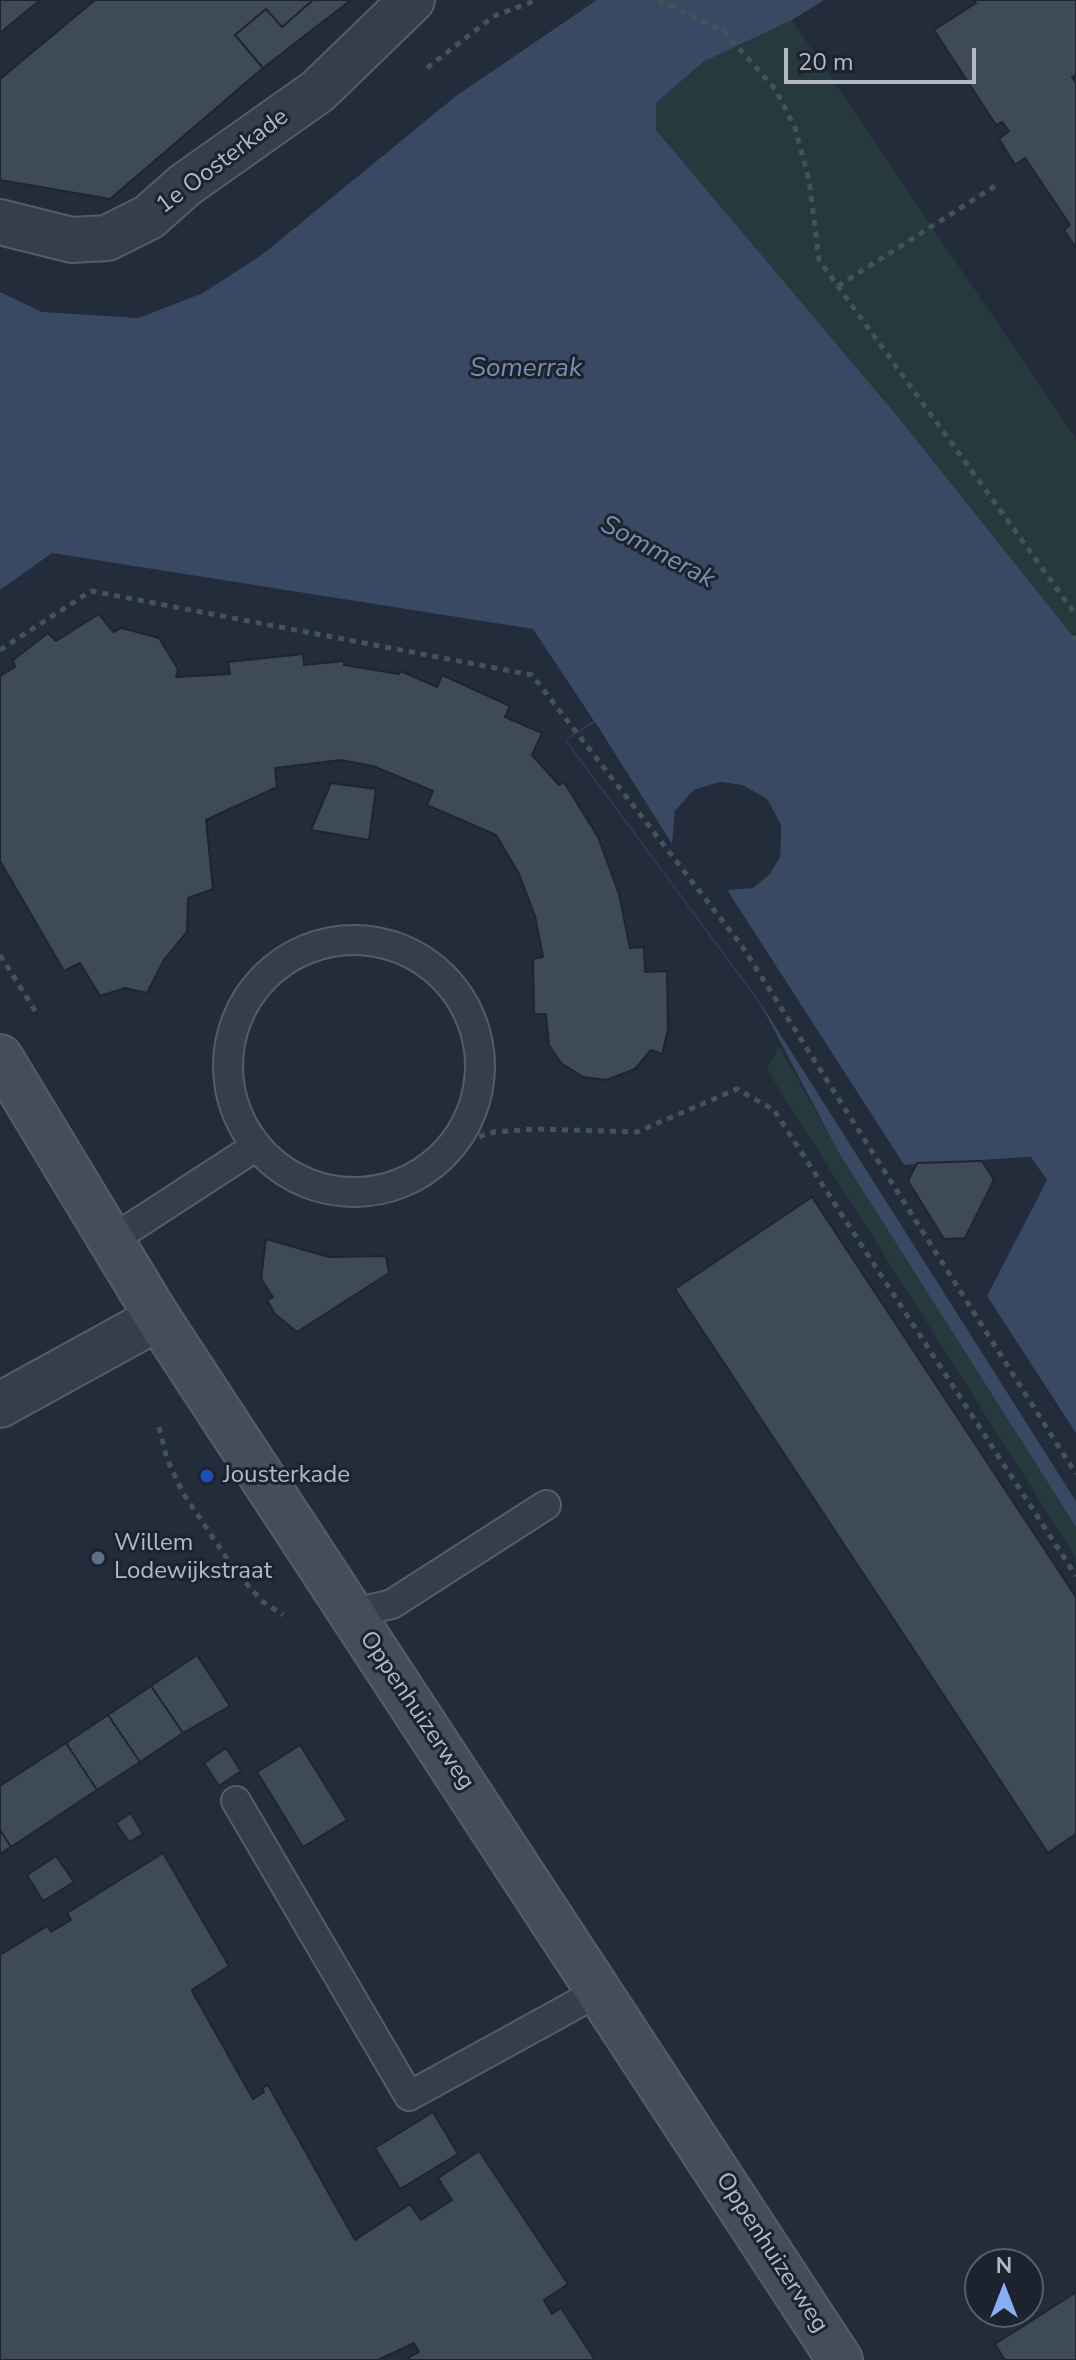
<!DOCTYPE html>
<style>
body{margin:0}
#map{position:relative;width:1076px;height:2360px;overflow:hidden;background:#232c3a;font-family:"Nunito Sans",sans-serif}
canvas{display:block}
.north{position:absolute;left:964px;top:2248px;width:80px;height:80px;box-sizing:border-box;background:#1c232f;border:2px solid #585f6b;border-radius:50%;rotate:0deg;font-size:22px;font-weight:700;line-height:32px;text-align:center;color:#b2b9c6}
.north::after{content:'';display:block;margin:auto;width:28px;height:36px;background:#89aef4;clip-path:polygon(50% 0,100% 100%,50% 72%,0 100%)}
.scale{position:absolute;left:784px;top:48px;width:192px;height:36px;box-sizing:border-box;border:4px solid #b2b9c6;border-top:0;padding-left:10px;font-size:24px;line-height:28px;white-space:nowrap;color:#b2b9c6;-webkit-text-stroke:6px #1c232f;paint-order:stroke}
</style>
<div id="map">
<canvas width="1076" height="2360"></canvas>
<div class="north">N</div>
<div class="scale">20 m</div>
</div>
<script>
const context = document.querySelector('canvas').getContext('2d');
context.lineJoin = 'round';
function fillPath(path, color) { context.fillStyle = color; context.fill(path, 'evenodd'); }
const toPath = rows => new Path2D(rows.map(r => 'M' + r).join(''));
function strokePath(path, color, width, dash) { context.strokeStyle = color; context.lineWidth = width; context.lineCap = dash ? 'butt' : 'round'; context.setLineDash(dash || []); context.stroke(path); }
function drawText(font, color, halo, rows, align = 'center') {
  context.font = font + ' "Nunito Sans",sans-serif'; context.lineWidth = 6; context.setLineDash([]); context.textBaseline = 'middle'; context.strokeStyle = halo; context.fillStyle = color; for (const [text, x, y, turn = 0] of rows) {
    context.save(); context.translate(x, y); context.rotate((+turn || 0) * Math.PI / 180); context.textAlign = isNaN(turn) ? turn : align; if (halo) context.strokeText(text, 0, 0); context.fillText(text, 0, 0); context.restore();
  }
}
fillPath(toPath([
 [792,20,1076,439,1076,633,1073,636,898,417,656,130,656,103,703,62],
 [779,1046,839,1153,1076,1527,1076,1558,767,1070]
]), '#26393c');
fillPath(toPath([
 [597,0,824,0,792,20,703,62,656,103,656,130,898,417,1076,640,1076,1433,987,1296,1046,1180,1031,1157,904,1165,727,890,753,887,780,857,781,825,767,799,742,785,720,782,694,790,675,811,673,846,595,722,567,740,760,1002,1076,1501,1076,1527,839,1153,761,1005,565,740,594,721,533,629,52,553,0,590,0,292,42,312,139,318,203,293,263,254,456,96]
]), '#394963');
fillPath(toPath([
 [595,722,672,844,675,811,694,790,720,782,742,785,767,799,781,825,780,857,769,875,753,888,727,890,904,1165,1031,1157,1047,1180,987,1296,1076,1437,983,1296,1042,1180,1029,1161,902,1168,723,891,726,886,752,884,766,872,776,855,777,826,764,802,741,789,720,786,696,794,678,813,677,846,672,850,593,728,572,741,764,1000,1076,1494,1076,1501,760,1002,566,740]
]), '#232c3a');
const building = toPath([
 [0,0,40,0,0,33,0,0],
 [95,0,313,0,282,27,266,9,235,35,263,68,110,199,0,180,0,79,95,0],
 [313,0,351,0,263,68,235,35,266,9,282,27,313,0],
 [974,0,1076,0,1076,75,1072,77,1076,83,1076,248,1064,230,1070,225,1025,158,1015,165,999,139,1009,131,1002,122,996,125,934,30,976,3,974,0],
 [99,614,113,632,122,628,159,638,178,669,176,677,230,674,228,662,303,654,304,665,344,661,344,665,399,674,401,671,437,687,442,675,510,706,505,717,542,733,532,755,559,785,564,782,598,837,619,894,630,948,644,947,645,972,667,971,668,1030,662,1054,651,1050,635,1069,606,1080,583,1077,561,1063,549,1045,546,1014,534,1014,533,959,543,957,535,916,519,874,496,835,427,805,433,791,373,766,341,760,275,768,277,787,206,820,213,889,188,898,187,932,164,960,147,993,125,988,100,996,80,963,64,971,0,861,0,676,15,667,13,660,48,633,56,641,99,614],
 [331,783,376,789,369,840,311,830,331,783],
 [982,1161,994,1180,965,1238,944,1239,908,1181,917,1163,982,1161],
 [812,1197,1076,1597,1076,1834,1048,1853,675,1289,812,1197],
 [266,1239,329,1257,386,1256,389,1273,297,1332,275,1314,267,1300,273,1297,261,1279,266,1239],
 [197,1655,230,1706,183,1733,151,1686,197,1655],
 [151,1686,183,1733,140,1762,108,1715,151,1686],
 [108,1715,140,1762,97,1790,66,1743,108,1715],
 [66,1743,97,1790,11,1847,0,1830,0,1786,66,1743],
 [300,1745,347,1820,303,1847,257,1772,300,1745],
 [226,1748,241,1771,219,1786,204,1763,226,1748],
 [131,1813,143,1834,129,1842,116,1823,131,1813],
 [0,1830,11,1847,0,1854,0,1830],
 [163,1853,229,1966,192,1990,193,1993,253,2099,264,2092,262,2088,268,2085,355,2240,410,2204,421,2220,452,2200,438,2178,479,2151,568,2284,544,2300,552,2314,561,2308,595,2360,410,2360,409,2357,419,2352,414,2343,378,2360,0,2360,0,1955,47,1926,51,1932,71,1920,67,1913,163,1853],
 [56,1856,74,1882,43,1901,27,1875,56,1856],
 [433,2112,458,2154,400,2189,375,2148,433,2112],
 [1076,2292,1076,2360,1005,2360,995,2344,1076,2292]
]);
fillPath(building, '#3f4a59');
strokePath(building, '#1e2531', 2);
const lane = toPath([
 '228 1066a126 126 0 1 1 252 0a126 126 0 1 1-252 0Z',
 [112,1240,255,1147],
 [351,1614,392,1604,546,1505],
 [236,1801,409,2096,600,1991]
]);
const street = toPath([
 [0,222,72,240,107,238,149,217,185,185,318,91,412,0],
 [0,1405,158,1318]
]);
const secondary = toPath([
 [0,1057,158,1318,840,2360]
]);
strokePath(lane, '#555c68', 32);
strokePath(street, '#555c68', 48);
strokePath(secondary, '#555c68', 48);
strokePath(toPath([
 [658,0,724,31,775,89,795,128,809,180,819,260,1076,615],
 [427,68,494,16,537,0],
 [838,286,995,186],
 [1073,636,1076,640],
 [0,650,91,591,532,675,742,946,1076,1474],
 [0,955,36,1012],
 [456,1144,494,1132,537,1129,637,1132,737,1089,774,1110,1076,1576],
 [159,1427,167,1459,183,1493,236,1572,262,1601,283,1615]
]), '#435458', 5, [6, 6]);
strokePath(lane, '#363e4a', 28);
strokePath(street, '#363e4a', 44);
strokePath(secondary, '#454d5d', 44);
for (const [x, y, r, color] of [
 [207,1476,8,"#1a4fb4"],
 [98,1558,8,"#5c6f8a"]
]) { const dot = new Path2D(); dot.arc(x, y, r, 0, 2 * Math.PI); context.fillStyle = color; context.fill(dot); strokePath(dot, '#1c232f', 3); }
drawText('24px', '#b2b9c6', '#1c232f', [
 ["1e Oosterkade",223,162,-37],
 ["Oppenhuizerweg",416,1711,56],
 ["Oppenhuizerweg",771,2253,57]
]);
drawText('24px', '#b2b9c6', '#1c232f', [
 ["Jousterkade",223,1476],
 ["Willem",114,1544],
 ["Lodewijkstraat",114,1572]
], 'left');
drawText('italic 26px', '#7b8ead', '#1c232f', [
 ["Somerrak",526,370],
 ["Sommerak",657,553,28]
]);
</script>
